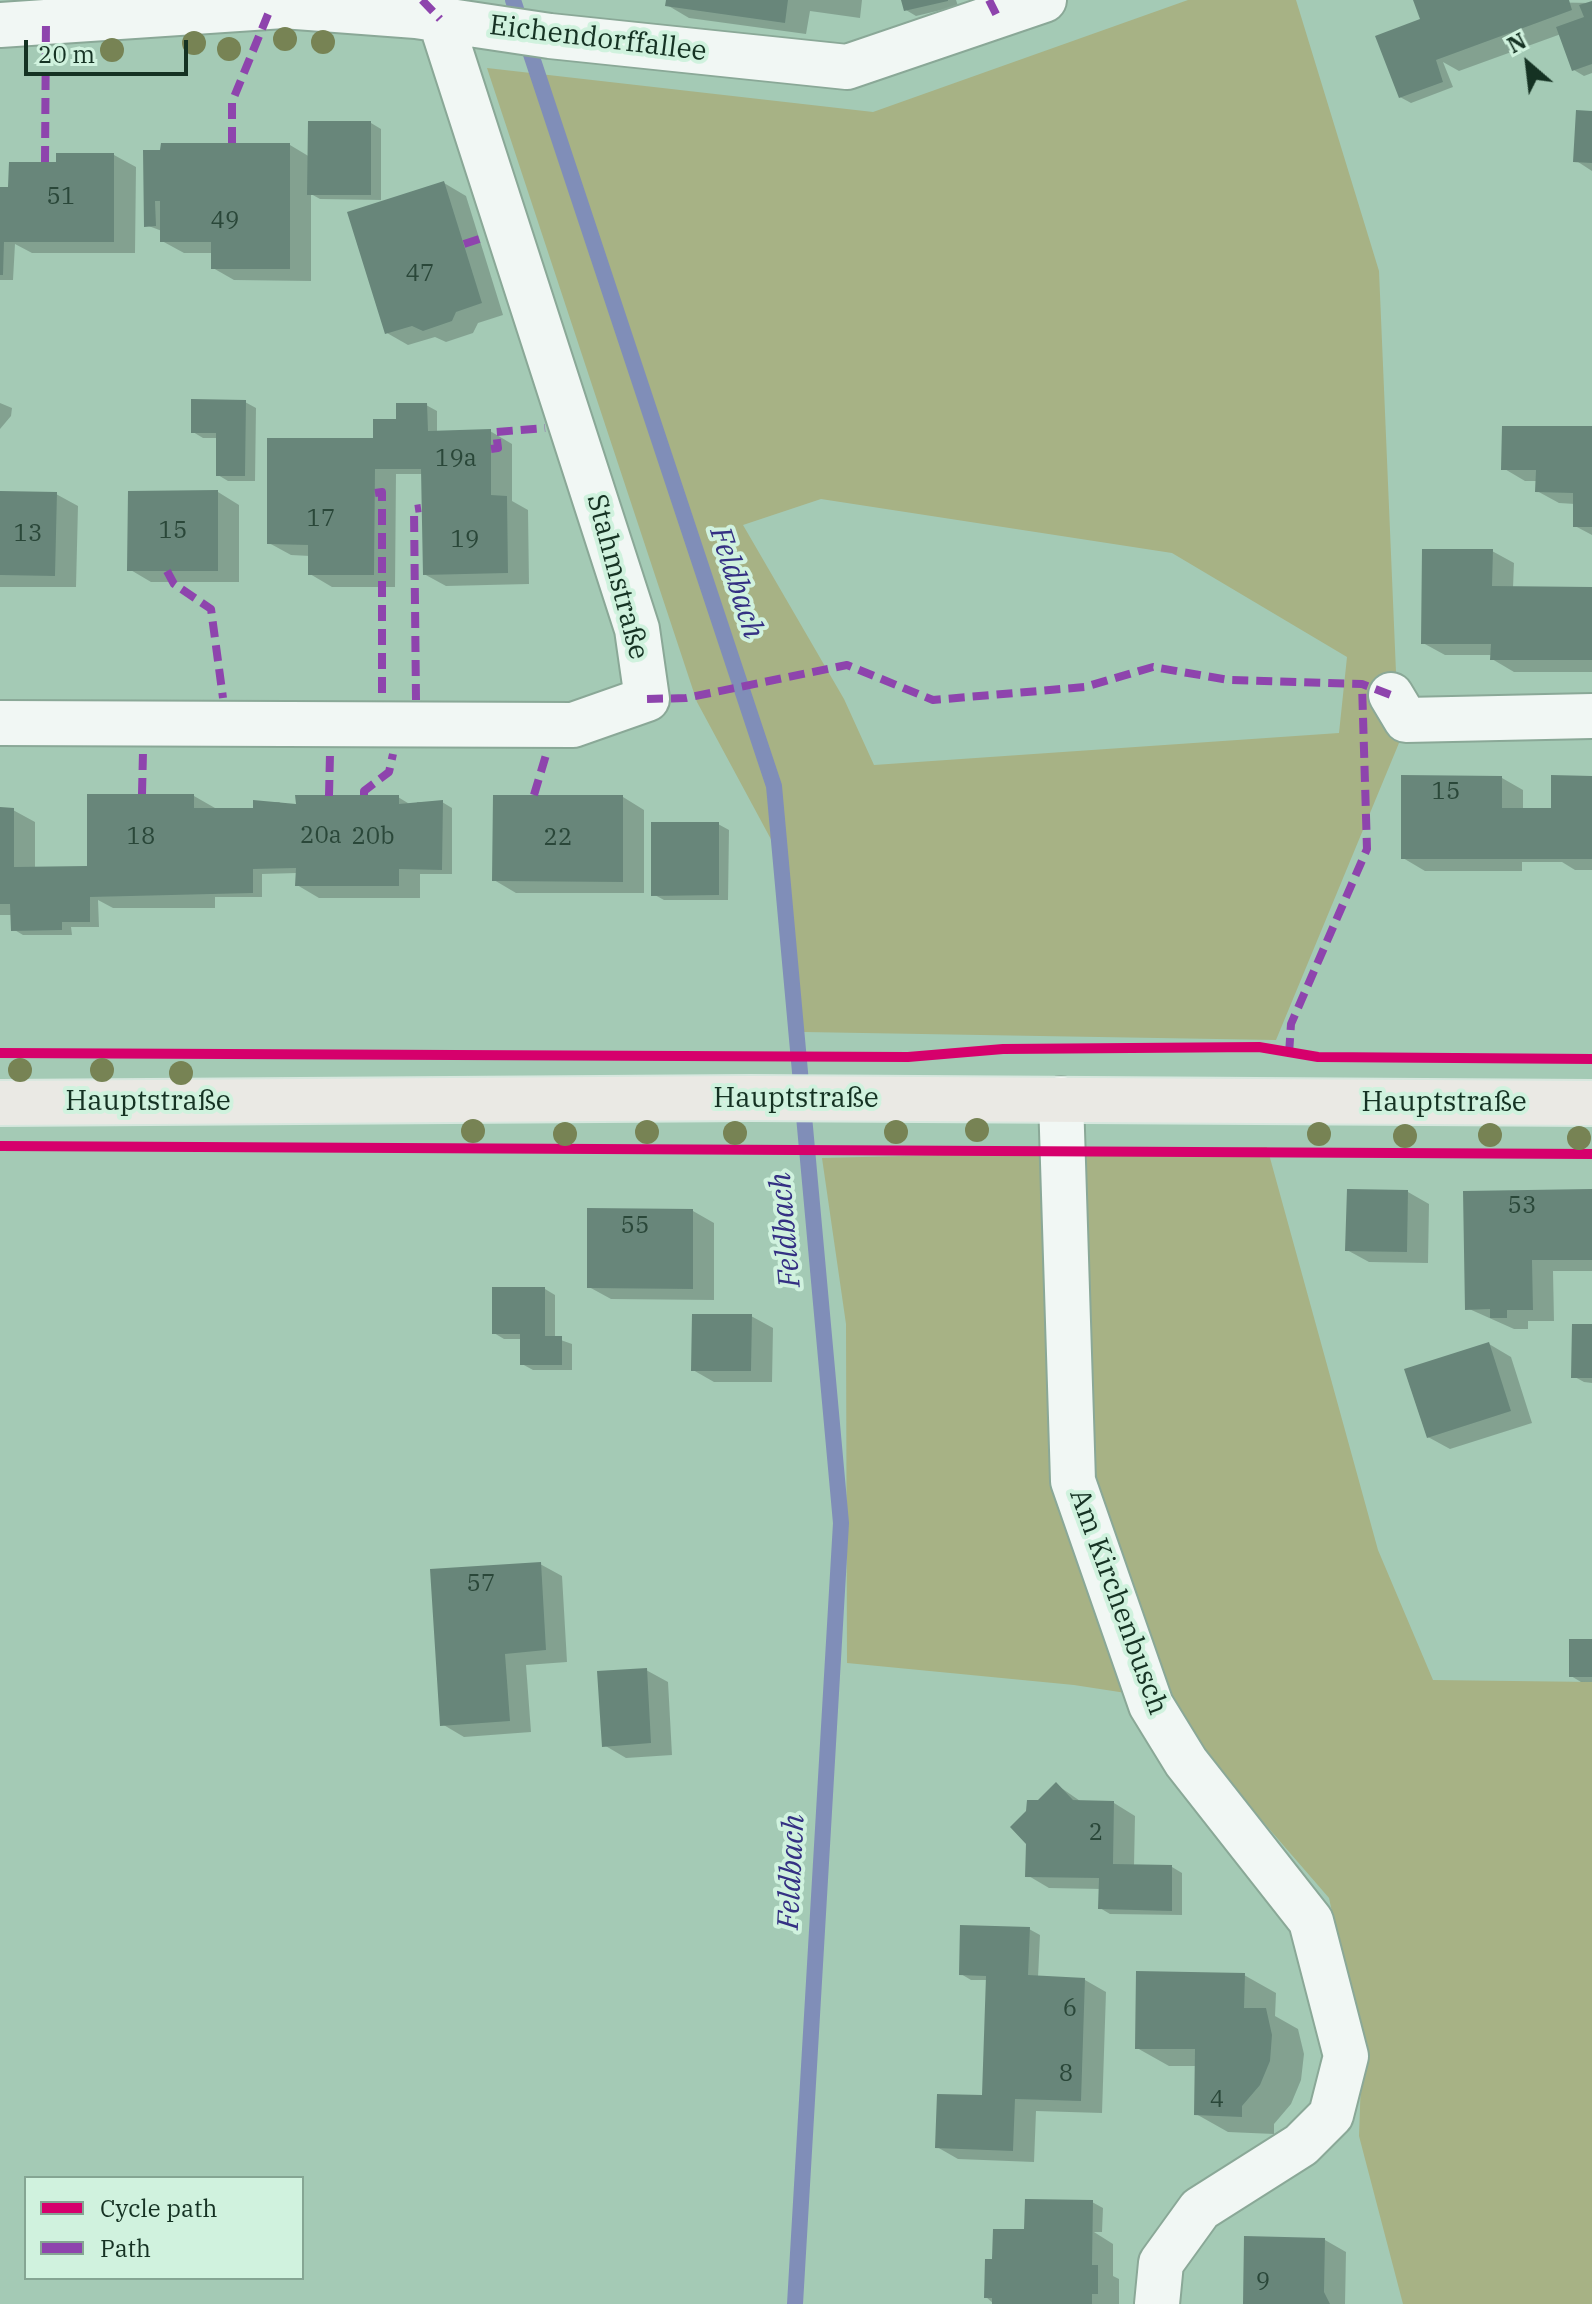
<!DOCTYPE html>
<meta charset="utf-8">
<style>
body{margin:0}
#map{position:relative;width:1592px;height:2304px;overflow:hidden;background:#a4cab5;font-family:"IBM Plex Serif",serif}
canvas{display:block}
.legend{position:absolute;left:24px;top:2176px;width:280px;height:104px;box-sizing:border-box;background:#d0f2de;border:2px solid #85a593;margin:0;padding:10px 14px;list-style:none;font-size:24px;color:#153223}
.legend li{display:flex;align-items:center;gap:16px;height:40px}
.legend b{width:40px;border:2px solid #85a593}
.north{position:absolute;left:1488px;top:24px;width:80px;height:80px;-webkit-text-stroke:6px #d0f2de;paint-order:stroke;rotate:332deg;font-size:22px;font-weight:700;line-height:32px;text-align:center;color:#153223}
.north::after{content:'';display:block;margin:auto;width:28px;height:36px;background:#153223;clip-path:polygon(50% 0,100% 100%,50% 72%,0 100%)}
.scale{position:absolute;left:24px;top:40px;width:164px;height:36px;box-sizing:border-box;border:4px solid #153223;border-top:0;padding-left:10px;font-size:24px;line-height:28px;white-space:nowrap;color:#153223;-webkit-text-stroke:6px #d0f2de;paint-order:stroke}
</style>
<div id="map">
<canvas width="1592" height="2304"></canvas>
<ul class="legend">
<li><b style="height:10px;background:#d6006c"></b>Cycle path</li>
<li><b style="height:10px;background:#8e44ad"></b>Path</li>
</ul>
<div class="north">N</div>
<div class="scale">20 m</div>
</div>
<script>
const context = document.querySelector('canvas').getContext('2d');
context.lineJoin = 'round';
function fillPath(path, color) { context.fillStyle = color; context.fill(path, 'evenodd'); }
const toPath = rows => new Path2D(rows.map(r => 'M' + r).join(''));
function strokePath(path, color, width, dash) { context.strokeStyle = color; context.lineWidth = width; context.lineCap = dash ? 'butt' : 'round'; context.setLineDash(dash || []); context.stroke(path); }
function drawText(font, color, halo, rows, align = 'center') {
  context.font = font + ' "IBM Plex Serif",serif'; context.lineWidth = 8; context.setLineDash([]); context.textBaseline = 'middle'; context.strokeStyle = halo; context.fillStyle = color; for (const [text, x, y, turn = 0] of rows) {
    context.save(); context.translate(x, y); context.rotate((+turn || 0) * Math.PI / 180); context.textAlign = isNaN(turn) ? turn : align; if (halo) context.strokeText(text, 0, 0); context.fillText(text, 0, 0); context.restore();
  }
}
fillPath(toPath([
 [1188,0,1296,0,1379,271,1399,743,1276,1040,804,1032,780,856,697,702,487,68,873,112],
 [821,499,1172,553,1347,657,1339,733,874,765,844,699,743,525],
 [1267,1147,1378,1550,1433,1680,1592,1682,1592,2304,1403,2304,1359,2136,1362,2051,1329,1898,1200,1749,1165,1699,1074,1685,847,1663,846,1324,822,1158]
]), '#a7b285');
fillPath(toPath([
 [668,0,862,0,860,18,810,11,806,34,689,18,667,5],
 [904,0,956,0,958,6,916,16,906,10],
 [1416,0,1592,3,1592,73,1584,76,1574,70,1561,34,1459,71,1443,62,1453,87,1411,103,1400,97,1424,24],
 [1592,113,1592,171,1575,160],
 [371,123,381,129,381,200,320,199,311,194,311,281,234,280,213,268,213,253,184,253,162,241,162,231,146,225,145,152,290,145,310,157],
 [114,155,136,167,135,253,32,253,15,244,13,280,0,280,0,189,8,189,58,164],
 [444,183,466,196,503,315,478,323,473,333,446,342,435,337,408,345,387,333],
 [245,402,256,408,255,481,228,481,218,475,218,438,203,438,193,432],
 [0,403,12,408,11,416,0,429],
 [426,405,437,411,437,432,490,431,512,444,512,501,528,510,529,584,446,586,424,574,423,474,396,474,395,587,332,587,310,574,310,556,291,555,269,543,375,440],
 [1592,428,1592,535,1575,526,1575,504,1559,503,1537,491,1537,481,1525,481,1503,468],
 [218,492,239,505,239,582,151,582,129,569],
 [0,493,56,494,78,506,76,587,0,587],
 [1492,551,1514,563,1513,588,1592,589,1592,672,1514,672,1492,659,1493,655,1445,655,1423,643],
 [1502,778,1523,790,1523,810,1550,810,1592,778,1592,870,1575,870,1562,862,1522,862,1522,871,1425,871,1403,858],
 [194,796,215,808,255,810,255,802,279,802,287,807,398,797,416,808,417,802,442,802,452,808,452,874,420,874,420,898,319,898,297,885,297,873,262,874,262,897,215,897,215,908,113,908,98,900,99,927,71,927,72,935,23,935,13,929,14,915,0,915,0,810,13,810,35,822,35,869,87,868],
 [623,797,644,810,644,893,516,893,494,880],
 [718,824,729,830,728,900,664,900,653,894],
 [1592,1191,1592,1271,1553,1271,1554,1321,1528,1321,1528,1329,1514,1329,1467,1308],
 [1408,1192,1429,1204,1428,1263,1369,1262,1347,1250],
 [693,1211,714,1223,714,1300,611,1299,589,1287],
 [545,1289,555,1295,555,1338,572,1344,572,1370,533,1370,522,1364,522,1339,504,1339,494,1333],
 [751,1316,773,1328,772,1382,714,1382,693,1370],
 [1592,1326,1592,1383,1584,1382,1573,1376],
 [1489,1344,1511,1357,1532,1423,1450,1449,1428,1437],
 [540,1564,562,1576,567,1662,526,1665,531,1732,464,1737,442,1724],
 [1592,1642,1592,1682,1581,1682,1571,1676],
 [646,1670,668,1682,672,1755,626,1758,604,1745],
 [1057,1785,1083,1803,1114,1803,1135,1816,1134,1866,1172,1867,1182,1873,1182,1915,1110,1914,1100,1908,1101,1889,1049,1888,1027,1875,1039,1802],
 [1029,1929,1040,1935,1038,1977,1085,1980,1106,1992,1102,2113,1036,2111,1034,2162,958,2159,937,2147,984,2097,988,1980,971,1980,961,1974],
 [1244,1975,1276,1993,1275,2016,1298,2029,1304,2054,1301,2080,1291,2104,1274,2124,1274,2134,1228,2132,1196,2114,1197,2066,1169,2066,1137,2048],
 [1092,2202,1103,2208,1102,2232,1094,2232,1113,2244,1113,2276,1119,2279,1119,2304,994,2304,986,2297,994,2261,1026,2231],
 [1325,2240,1346,2252,1345,2304,1245,2304]
]), '#0003');
strokePath(toPath([
 [513,0,774,786,841,1523,795,2304]
]), '#808eb8', 16);
fillPath(toPath([
 [666,0,788,0,785,23,665,6],
 [901,0,948,0,948,1,904,11],
 [1413,0,1569,0,1572,10,1436,60,1443,82,1399,98,1375,36,1420,19],
 [1592,1,1592,64,1572,71,1556,27,1584,17,1579,5],
 [1576,110,1592,111,1592,163,1573,162],
 [308,121,371,121,371,195,307,195],
 [161,143,290,143,290,269,211,269,211,242,160,242,160,201,155,201,156,226,144,227,143,150,160,150],
 [56,153,114,153,114,242,4,242,3,275,0,275,0,187,8,187,9,162,56,162],
 [444,181,482,303,456,312,452,321,423,331,412,326,385,334,347,212],
 [191,399,246,400,245,476,216,476,216,433,191,433],
 [396,403,427,403,428,431,491,429,491,495,507,496,508,573,423,575,421,469,375,469,374,575,308,575,308,545,267,544,267,438,373,438,373,419,396,419],
 [1502,426,1592,426,1592,527,1573,527,1573,493,1535,492,1536,470,1501,470],
 [218,490,218,571,127,571,128,491],
 [0,491,57,492,55,576,0,575],
 [1422,549,1493,549,1492,586,1592,587,1592,660,1490,660,1491,644,1421,644],
 [1401,775,1502,776,1502,808,1551,808,1551,775,1592,776,1592,859,1401,859],
 [87,794,194,794,194,808,253,808,253,800,296,804,295,795,399,795,399,804,443,800,442,870,399,869,399,886,295,886,296,868,253,869,253,893,90,897,90,922,62,922,62,930,11,931,10,904,0,904,0,807,14,808,14,867,87,866],
 [493,795,623,795,623,882,492,881],
 [651,822,719,822,719,895,651,896],
 [1347,1189,1408,1190,1407,1252,1345,1251],
 [1592,1189,1592,1260,1532,1260,1533,1310,1507,1310,1507,1318,1490,1318,1490,1309,1465,1310,1463,1191],
 [587,1208,693,1209,693,1289,587,1288],
 [492,1287,545,1287,545,1336,562,1336,562,1365,520,1365,520,1334,492,1334],
 [692,1314,752,1314,751,1371,691,1371],
 [1572,1324,1592,1324,1592,1378,1571,1378],
 [1489,1342,1511,1411,1427,1438,1404,1369],
 [541,1562,546,1650,505,1654,510,1721,440,1726,430,1569],
 [1569,1639,1592,1639,1592,1677,1569,1677],
 [647,1668,651,1743,602,1747,597,1671],
 [1056,1782,1073,1800,1114,1801,1113,1864,1172,1865,1172,1911,1098,1909,1099,1878,1025,1877,1026,1844,1010,1827,1026,1811,1027,1800,1038,1800],
 [960,1925,1030,1927,1028,1975,1085,1978,1081,2101,1015,2099,1013,2151,935,2148,937,2094,982,2095,986,1976,959,1975],
 [1136,1971,1245,1973,1244,2008,1266,2008,1272,2035,1270,2061,1260,2085,1242,2106,1242,2117,1194,2115,1195,2049,1135,2049],
 [1025,2199,1093,2200,1092,2265,1098,2265,1098,2294,1092,2294,1092,2304,992,2304,992,2298,984,2298,985,2259,992,2259,993,2229,1024,2229],
 [1244,2236,1325,2238,1324,2292,1330,2304,1243,2304]
]), '#68867a');
const minor = toPath([
 [0,25,283,6,416,16,550,36,847,67,1044,0],
 [1391,695,1406,720,1592,716],
 [0,723,573,725,647,699,637,629,440,19],
 [1061,1099,1073,1481,1151,1705,1186,1762,1311,1921,1346,2056,1331,2115,1301,2145,1200,2209,1161,2263,1157,2304]
]);
const major = toPath([
 [0,1103,751,1098,1592,1103]
]);
strokePath(minor, '#8aa897', 48);
strokePath(major, '#d6e7de', 48);
strokePath(minor, '#f1f7f4', 44);
strokePath(major, '#eae9e4', 44);
strokePath(toPath([
 [422,0,440,19],
 [989,0,997,16],
 [232,143,232,102,271,7],
 [45,162,46,21],
 [464,244,485,237],
 [491,449,498,448,496,432,545,428],
 [375,493,382,492,382,700],
 [167,571,174,584,211,609,223,698],
 [647,699,686,698,847,665,933,700,1085,687,1153,667,1229,680,1362,684,1391,695],
 [416,700,414,509,421,508],
 [142,794,143,752],
 [364,795,364,791,389,772,393,754],
 [534,795,546,755],
 [329,796,330,754],
 [1289,1054,1291,1024,1367,849,1362,684]
]), '#8e44ad', 8, [16, 8]);
strokePath(toPath([
 [0,1053,908,1057,1003,1049,1259,1047,1318,1057,1592,1059],
 [0,1146,1592,1154]
]), '#d6006c', 10);
context.fillStyle = '#778354';
for (const [x, y] of [
 [285,39],
 [323,42],
 [194,43],
 [229,49],
 [112,50],
 [20,1070],
 [102,1070],
 [181,1073],
 [977,1130],
 [473,1131],
 [647,1132],
 [896,1132],
 [735,1133],
 [565,1134],
 [1319,1134],
 [1490,1135],
 [1405,1136],
 [1579,1138]
]) { context.beginPath(); context.arc(x, y, 12, 0, 2 * Math.PI); context.fill(); }
drawText('24px', '#2a4739', null, [
 ["51",61,197],
 ["49",225,221],
 ["47",420,274],
 ["19a",456,459],
 ["17",321,519],
 ["15",173,531],
 ["13",28,534],
 ["19",465,540],
 ["15",1446,792],
 ["20a",321,836],
 ["18",141,837],
 ["20b",373,837],
 ["22",558,838],
 ["53",1522,1206],
 ["55",635,1226],
 ["57",481,1584],
 ["2",1096,1833],
 ["6",1070,2009],
 ["8",1066,2074],
 ["4",1217,2100],
 ["9",1263,2282]
]);
drawText('28px', '#153223', '#d0f2de', [
 ["Eichendorffallee",598,39,7],
 ["Stahmstraße",617,577,75],
 ["Hauptstraße",796,1099],
 ["Hauptstraße",148,1102],
 ["Hauptstraße",1444,1103],
 ["Am Kirchenbusch",1118,1602,70]
]);
drawText('italic 30px', '#343083', '#d0f2de', [
 ["Feldbach",736,583,72],
 ["Feldbach",786,1230,-95],
 ["Feldbach",792,1872,-87]
]);
</script>
